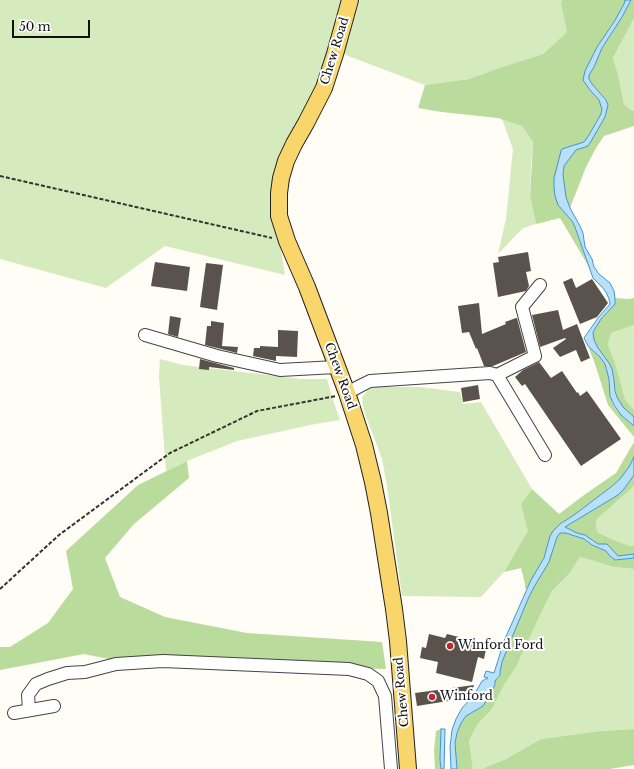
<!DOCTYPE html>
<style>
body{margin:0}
#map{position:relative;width:634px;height:769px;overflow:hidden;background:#fffdf5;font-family:"Libre Baskerville",serif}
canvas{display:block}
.scale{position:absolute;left:12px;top:20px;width:78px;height:18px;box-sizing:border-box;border:2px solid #111;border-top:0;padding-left:5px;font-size:12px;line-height:14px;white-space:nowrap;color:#111;-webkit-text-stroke:3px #fff;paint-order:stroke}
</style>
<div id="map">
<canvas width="634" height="769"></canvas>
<div class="scale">50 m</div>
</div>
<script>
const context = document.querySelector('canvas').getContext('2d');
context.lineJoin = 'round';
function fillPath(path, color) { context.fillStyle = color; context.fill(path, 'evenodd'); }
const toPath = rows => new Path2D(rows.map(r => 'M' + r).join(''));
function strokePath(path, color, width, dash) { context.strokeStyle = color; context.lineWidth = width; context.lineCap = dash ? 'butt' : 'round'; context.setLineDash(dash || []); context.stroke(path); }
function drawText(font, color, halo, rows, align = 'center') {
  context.font = font + ' "Libre Baskerville",serif'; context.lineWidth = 4; context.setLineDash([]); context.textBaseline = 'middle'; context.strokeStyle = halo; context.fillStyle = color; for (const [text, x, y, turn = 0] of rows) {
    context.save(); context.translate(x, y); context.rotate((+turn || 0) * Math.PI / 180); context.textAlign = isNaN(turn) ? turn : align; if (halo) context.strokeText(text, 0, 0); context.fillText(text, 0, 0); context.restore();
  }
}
fillPath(toPath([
 [0,0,341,0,335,20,325,62,312,95,273,178,270,215,279,239,285,275,165,246,106,288,0,259],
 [360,0,562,0,561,4,567,32,543,54,496,69,469,79,425,85,343,54],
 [634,18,634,111,631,110,624,104,618,74,613,58],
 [502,119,522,126,533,142,531,164,530,196,536,224,523,228,498,254,506,219,513,149],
 [634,325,634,410,625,399,615,363,608,345,611,333],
 [160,359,183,365,301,379,327,379,334,403,340,420,315,424,237,441,187,461,166,471,159,377],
 [374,387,420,387,460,392,463,404,481,402,532,489,521,504,529,531,504,572,481,597,402,596,387,486,382,459,364,411,362,398,367,391],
 [634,485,634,546,630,546,614,540,597,532,596,520,631,489],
 [580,557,594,561,613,567,634,569,634,729,600,731,541,739,506,759,481,769,473,769,469,741,477,725,492,709,504,685,516,667,535,626,552,591,569,574]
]), '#d5ebbd');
fillPath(toPath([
 [562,0,625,0,624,4,614,22,597,47,585,71,583,80,590,90,599,100,602,109,601,114,589,135,584,143,575,146,568,147,562,149,561,151,561,209,572,221,575,227,589,267,560,218,536,224,530,196,533,142,522,126,498,118,442,112,418,108,425,85,469,79,496,69,543,54,567,32,561,4],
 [631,0,634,0,634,18,613,58,618,74,624,104,631,110,634,111,634,126,604,136,596,148,586,167,570,208,566,197,563,181,563,175,564,166,574,152,578,149,588,146,605,117,607,108,608,105,606,100,592,84,589,79,588,75,594,67,602,48,622,17],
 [615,298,628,299,634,298,634,325,611,333,608,345,615,363,625,399,634,410,634,417,623,407,617,397,609,363,598,348,594,340,593,332,601,319,615,304],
 [588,346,600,357,605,364,609,379,610,396,613,405,621,415,634,426,634,437,608,405,595,364],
 [634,442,634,457,629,467,620,479,611,487,574,515,560,524,553,531,550,536,544,558,528,587,525,589,525,584,521,568,504,572,528,531,521,504,532,489,559,514,584,495,616,473],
 [187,461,189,478,134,524,105,558,120,597,165,617,247,633,382,642,386,669,129,663,84,654,0,670,0,647,10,647,48,623,73,589,66,551,138,485],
 [634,475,634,485,631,489,596,520,597,532,614,540,630,546,634,546,634,554,618,556,606,544,598,544,585,535,577,533,565,527,618,495,624,489],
 [563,532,584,539,592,545,606,551,610,556,615,560,634,558,634,569,613,567,594,561,580,557,569,574,552,591,535,626,516,667,504,685,492,709,477,725,469,741,473,769,457,769,455,743,457,733,461,723,466,716,481,707,489,697,492,692,495,684,495,681,500,676,500,672,502,662,508,647,528,599,553,548,557,537,560,533],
 [441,729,440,759,441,769,435,769,434,750,436,731],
 [634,729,634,765,610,769,481,769,506,759,541,739,600,731]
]), '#b9dc9c');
const water = toPath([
 [625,0,631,0,622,17,602,48,594,67,589,75,589,79,592,84,606,100,608,105,605,117,590,143,588,146,576,150,564,166,563,175,566,197,570,208,580,226,583,233,585,247,592,259,594,267,599,274,610,283,614,291,615,298,615,304,601,319,593,332,594,340,598,348,609,363,612,369,614,380,615,391,617,397,623,407,634,417,634,426,621,415,614,405,610,396,609,379,605,364,600,357,588,346,584,338,598,318,610,304,609,299,606,292,602,287,593,278,575,227,572,221,558,205,555,196,554,187,554,178,561,151,562,149,565,148,584,142,589,135,601,114,602,109,599,100,590,90,583,80,585,71,597,47,614,22,624,4,625,0],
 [634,457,634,475,624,489,618,495,565,527,577,533,585,535,598,544,607,544,618,556,634,554,634,558,615,560,610,556,606,551,592,545,584,539,566,533,560,533,557,537,549,562,534,587,528,599,508,647,502,662,500,672,500,675,495,681,495,684,492,692,483,706,466,716,461,723,457,733,455,743,457,769,451,769,450,747,452,730,456,719,462,708,474,695,482,681,488,678,484,677,486,671,494,673,504,641,531,580,544,558,550,536,553,531,560,524,574,515,611,487,620,479,629,467,634,457],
 [441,729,445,729,444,769,441,769,440,759,441,729]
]);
fillPath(water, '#b9e0f7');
strokePath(water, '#3f96cf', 1);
fillPath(toPath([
 [528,252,531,271,526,272,529,286,526,291,498,297,493,263,499,262,498,257],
 [155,262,190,267,187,291,151,286],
 [206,263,223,265,217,310,200,307],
 [572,278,576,288,592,279,608,303,597,317,580,324,563,282],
 [479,303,482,334,506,324,505,322,516,318,517,318,526,352,493,366,484,366,477,348,476,349,469,332,462,333,458,306],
 [558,310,563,330,577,324,590,358,581,362,576,350,560,357,553,348,566,339,565,338,540,347,532,315],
 [170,316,181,318,178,337,168,334],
 [211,321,224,323,222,346,238,347,237,353,205,345,207,326,211,326],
 [278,330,298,331,297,357,276,356,276,361,253,356,254,348,260,348,260,346,278,347],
 [200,359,234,368,234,370,209,367,209,370,199,369],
 [539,362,551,378,562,371,577,393,578,392,580,396,587,391,621,439,581,466,525,384,522,386,515,377,523,370],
 [478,385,480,399,463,402,461,388],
 [429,634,445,638,447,634,487,644,484,659,478,657,472,682,436,673,438,662,420,658,422,647,426,648],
 [474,685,471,695,464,700,447,694,448,701,417,706,415,693]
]), '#5a524d');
const minor = toPath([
 [145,335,217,356,280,370,336,367],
 [497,375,535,356,522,307,540,285],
 [347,393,360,386,370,381,490,373,497,375,545,455],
 [29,710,28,695,36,684,48,679,67,673,85,672,116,664,163,661,349,669,368,674,378,681,385,696,391,769],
 [14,713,54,706]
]);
const major = toPath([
 [350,0,335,54,324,88,306,123,294,144,286,161,281,178,279,193,279,216,287,241,307,287,347,393,364,445,373,482,379,513,394,609,398,641,408,769]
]);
strokePath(minor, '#444', 14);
strokePath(major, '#222', 18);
strokePath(toPath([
 [0,176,272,238],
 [0,589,59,535,170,453,257,411,336,396]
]), '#333', 2, [4, 2]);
strokePath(minor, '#fff', 12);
strokePath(major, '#f9d66b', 16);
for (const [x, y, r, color] of [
 [450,646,4,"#c4262e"],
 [432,697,4,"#c4262e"]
]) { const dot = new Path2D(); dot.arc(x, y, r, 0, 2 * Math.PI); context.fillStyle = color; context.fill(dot); strokePath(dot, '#fff', 1.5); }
drawText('12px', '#111', '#fff', [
 ["Chew Road",335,51,-73],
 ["Chew Road",340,376,70],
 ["Chew Road",402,692,-95]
]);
drawText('12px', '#111', '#fff', [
 ["Winford Ford",458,646],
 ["Winford",440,697]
], 'left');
</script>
